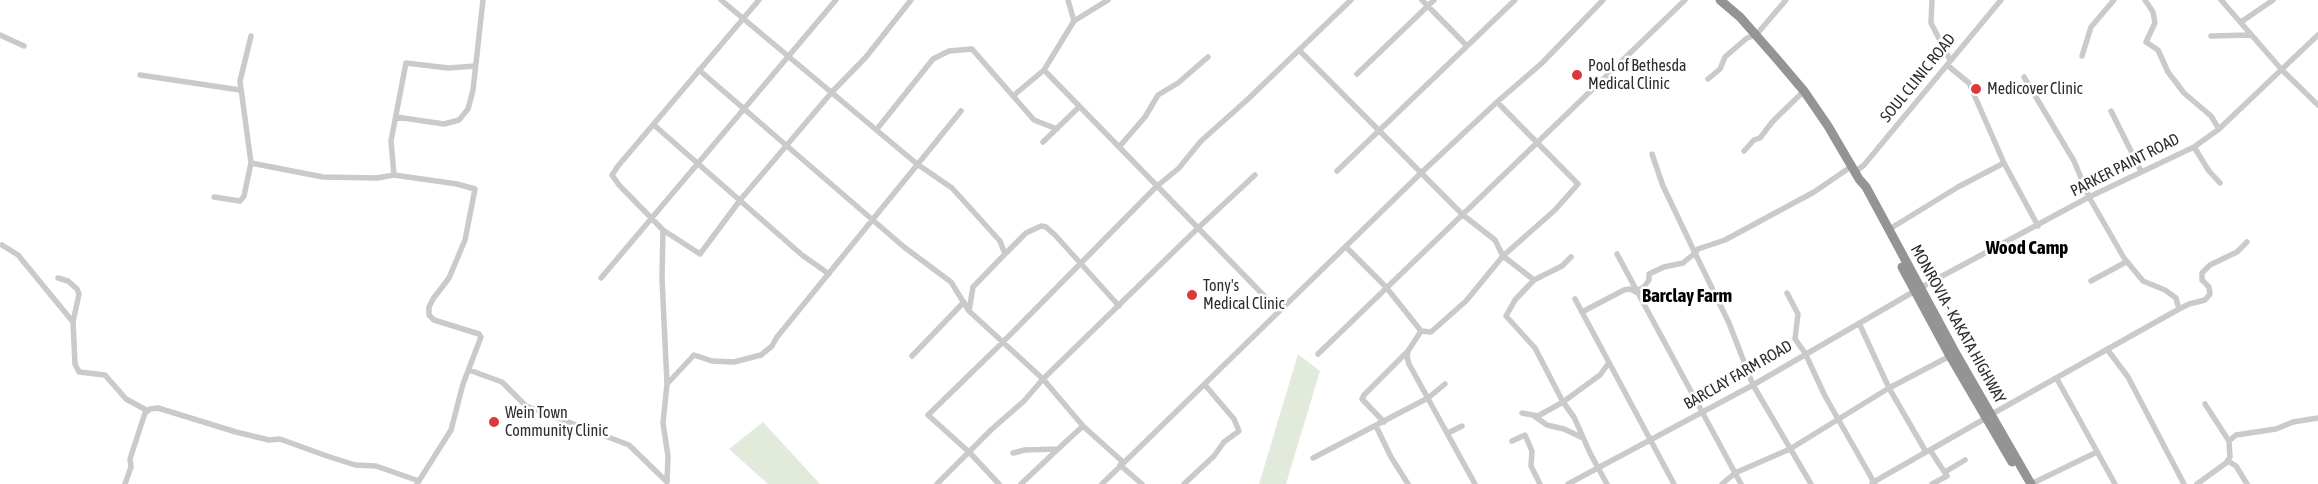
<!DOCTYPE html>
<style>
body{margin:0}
canvas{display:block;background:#fff}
</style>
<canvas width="2318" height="484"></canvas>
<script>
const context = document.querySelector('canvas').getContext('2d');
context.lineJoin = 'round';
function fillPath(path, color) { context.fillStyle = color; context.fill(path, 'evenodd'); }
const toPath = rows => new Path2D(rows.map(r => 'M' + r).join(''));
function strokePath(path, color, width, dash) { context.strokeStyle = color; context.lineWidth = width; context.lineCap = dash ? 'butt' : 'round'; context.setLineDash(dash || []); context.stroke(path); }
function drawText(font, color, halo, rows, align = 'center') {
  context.font = font + ' "Asap Condensed",sans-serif'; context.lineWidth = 5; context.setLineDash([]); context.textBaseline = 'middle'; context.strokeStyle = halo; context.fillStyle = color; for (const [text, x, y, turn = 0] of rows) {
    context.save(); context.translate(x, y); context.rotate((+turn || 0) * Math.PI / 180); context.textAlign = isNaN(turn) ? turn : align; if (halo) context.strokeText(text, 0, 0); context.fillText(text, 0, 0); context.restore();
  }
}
fillPath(toPath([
 [1298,354,1320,371,1286,484,1259,484],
 [763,422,820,484,768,484,729,449]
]), '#e2eadc');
strokePath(toPath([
 [721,0,917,164,952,188,1000,241,1005,254,973,287,969,311,1043,379,1083,426,1123,462],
 [759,0,618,166,612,175,619,185,663,230,700,254,741,199,832,92,866,57,911,0],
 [1068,0,1074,21,1044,70,1279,311],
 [1422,0,1467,46],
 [1932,0,1931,23,1950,60],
 [2145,0,2153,12,2155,23,2146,42,2158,50,2168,72,2184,93,2211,116,2219,129],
 [2221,0,2282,70,2318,105],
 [1074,21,1108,0],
 [2241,22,2273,0],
 [0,35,24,46],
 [2211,36,2251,35],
 [1299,50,1463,215,1495,240,1503,256,1534,280],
 [2082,56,2091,27,2114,0],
 [1947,65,1969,83,2004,163,2038,226],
 [699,70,904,247,951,282,969,311],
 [1357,74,1434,0],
 [140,75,240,90],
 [1708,79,1720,69,1725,57,1747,38,1756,35,1786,0],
 [1013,96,1044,70],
 [2111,111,2141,171],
 [396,117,444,124,459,120,468,109,473,90,483,0],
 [654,125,802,255,829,274],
 [877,129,933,59,949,51,972,49,1034,120,1057,129],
 [1043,142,1079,107],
 [1119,147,1145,117,1158,95,1178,83,1208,57],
 [2194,147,2209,171,2220,183],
 [1744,151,1754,140,1760,138,1773,121,1804,91],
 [251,163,323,177,377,178,394,175,457,184,475,189,465,240,449,278,433,299,429,307,429,315,434,320,479,334,481,337,463,384,451,430,417,484],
 [1337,171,1515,0],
 [1855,172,1864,165,2001,0],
 [394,175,391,141,406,63,448,68,475,66],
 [214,197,240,201,244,196,251,163,240,81,251,36],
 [663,230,662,278,667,384],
 [1888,230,1958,187,2004,163],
 [2,245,18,255,73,322,75,364,79,372,105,375,126,399,148,411],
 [1346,247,1386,287,1421,331,1408,351,1407,357,1409,364,1475,484],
 [1005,254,1026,233,1041,226,1046,227,1055,235,1119,306],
 [1617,254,1741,484],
 [1571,257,1562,266,1534,280,1515,300,1506,316,1535,348,1563,402,1574,417,1590,453,1607,484],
 [58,278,68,281,77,289,79,294,73,322],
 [601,278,836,0],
 [2091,281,2126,262],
 [1637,291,1644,287,1649,280,1649,274,1664,267,1683,263,1695,253,1663,186,1652,154],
 [1638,293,1630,289,1624,290,1582,312,1674,484],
 [1787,293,1798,314,1795,339,1805,353,1825,396,1875,484],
 [1575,299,1582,312],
 [2179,309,2189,304,2205,300,2210,294,2209,287,2202,280,2202,273,2210,265,2237,252,2247,242],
 [1859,323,1889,388,1926,452,1930,450,1947,476,1932,484],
 [1421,331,1431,332,1466,301,1503,256,1555,210,1578,184,1497,102],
 [2107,349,2128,377,2184,484],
 [1318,354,1685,0],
 [912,356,964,302],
 [469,370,502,382,526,406,629,445,667,482],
 [2057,379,2115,484],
 [1522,413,1538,416,1563,402,1600,375,1608,364],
 [1992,414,2179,309,2176,298,2165,290,2143,281,2124,258,2089,197,2074,161,2024,77],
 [1534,416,1547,425,1564,429,1583,438],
 [1384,422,1362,399,1364,395,1408,351],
 [1376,426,1391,457,1408,484],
 [1448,433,1462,426],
 [1512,441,1525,435,1532,451,1531,466,1540,484],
 [2229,441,2236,435,2276,429,2293,422,2318,418],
 [1930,450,1986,418],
 [1013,453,1025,450,1058,449,1083,426],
 [1313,458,1428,398,1445,384],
 [2228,461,2236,466,2247,484],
 [1120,465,1142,484],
 [1945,472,1965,460],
 [667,481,668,456,663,423,667,384,694,355,712,361,734,362,761,355,772,346,777,337,961,111],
 [1872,483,1926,452],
 [125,484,131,467,130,459,145,413,150,409,158,408,236,432,269,440,280,439,324,455,355,465,376,466,419,481],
 [937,484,992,429,1024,401,1043,379,1198,228,1255,175],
 [999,484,969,452,928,415,1002,343,1156,187,1179,168,1201,141,1247,100,1351,0],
 [1021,484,1058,449],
 [1102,484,1421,173,1497,102,1542,63,1603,0],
 [1184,484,1214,456,1224,442,1239,431,1234,419,1205,385],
 [1568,484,1753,385,1920,288,2089,197,2194,147,2219,129,2318,35],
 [1722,484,1735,473,1790,449,1889,388,1950,356],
 [1811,484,1753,385,1729,323,1695,253,1698,249,1725,240,1814,192,1852,166],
 [2031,484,2097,452],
 [2197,484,2226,463,2230,457,2229,441,2205,404]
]), '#cacaca', 5.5);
strokePath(toPath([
 [1720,0,1740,17,1776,58,1804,91,1828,126,1859,179,1866,187,1955,352,2031,484],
 [1902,267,1950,356,2012,462]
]), '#949494', 9);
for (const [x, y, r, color] of [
 [1577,75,6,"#da3b3a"],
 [1976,89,6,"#da3b3a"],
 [1192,295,6,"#da3b3a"],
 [494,422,6,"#da3b3a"]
]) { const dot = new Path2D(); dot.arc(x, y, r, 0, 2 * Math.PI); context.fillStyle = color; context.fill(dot); strokePath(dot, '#fff', 2); }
drawText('16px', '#2d2d2d', '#fff', [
 ["Pool of Bethesda",1588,66],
 ["Medical Clinic",1588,84],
 ["Medicover Clinic",1987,89],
 ["Tony's",1203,286],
 ["Medical Clinic",1203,304],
 ["Wein Town",505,413],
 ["Community Clinic",505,431]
], 'left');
drawText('16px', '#2d2d2d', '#fff', [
 ["SOUL CLINIC ROAD",1918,78,-51],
 ["PARKER PAINT ROAD",2125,165,-27],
 ["MONROVIA - KAKATA HIGHWAY",1958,324,61],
 ["BARCLAY FARM ROAD",1738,375,-30]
]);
drawText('bold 19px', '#000', '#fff', [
 ["Wood Camp",2027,248],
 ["Barclay Farm",1687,296]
]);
</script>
